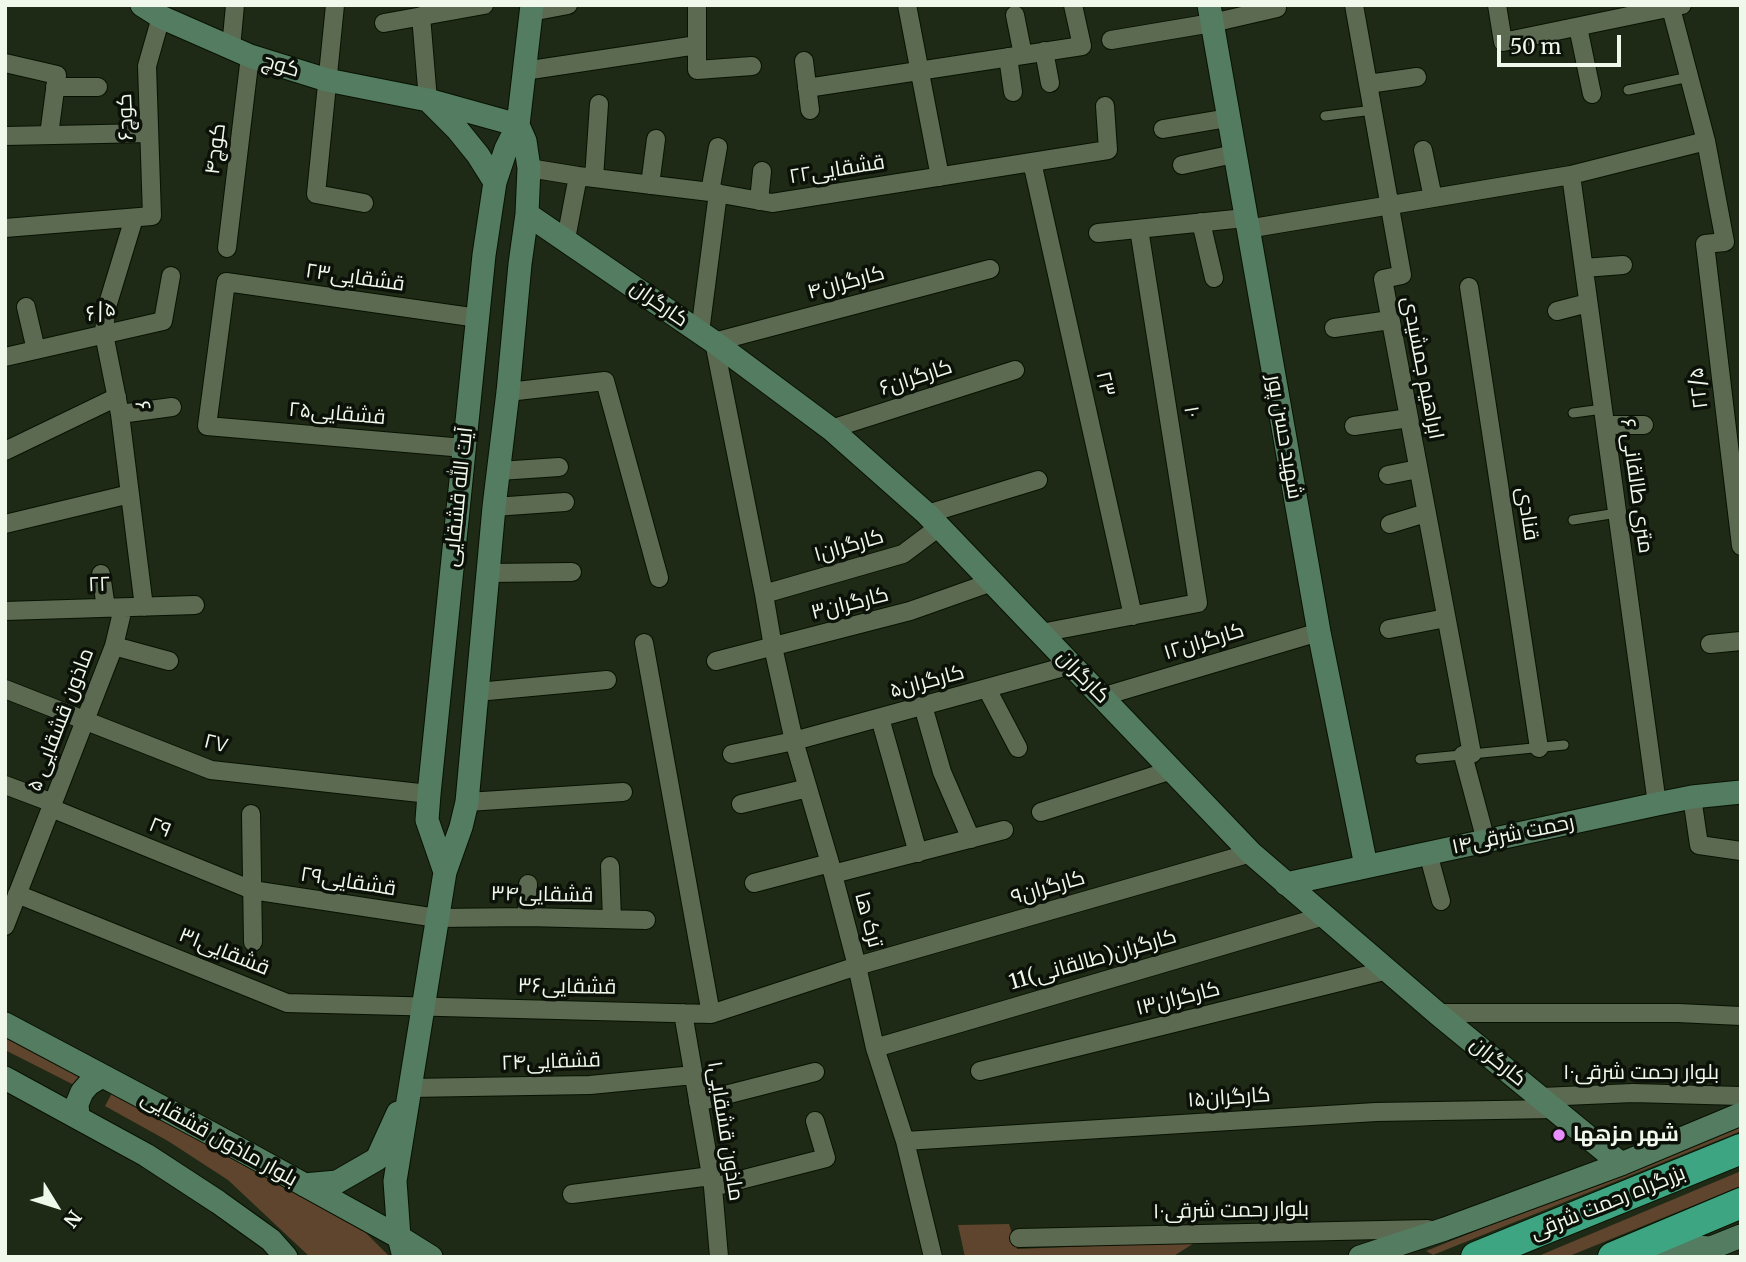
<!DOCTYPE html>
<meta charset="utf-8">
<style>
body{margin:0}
#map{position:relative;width:1746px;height:1262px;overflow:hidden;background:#1e2a15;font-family:Merriweather,serif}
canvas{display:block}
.frame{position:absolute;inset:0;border:7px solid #eff8ea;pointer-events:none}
.north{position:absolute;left:21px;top:1171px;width:70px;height:70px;-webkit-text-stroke:5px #0b1108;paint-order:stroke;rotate:128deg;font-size:19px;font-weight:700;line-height:28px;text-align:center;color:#eff8ea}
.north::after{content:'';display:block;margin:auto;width:24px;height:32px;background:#eff8ea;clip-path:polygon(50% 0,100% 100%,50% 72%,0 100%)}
.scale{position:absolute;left:1497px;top:35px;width:124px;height:32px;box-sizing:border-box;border:4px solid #eff8ea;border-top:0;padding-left:9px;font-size:21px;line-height:24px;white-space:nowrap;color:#eff8ea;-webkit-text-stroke:5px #0b1108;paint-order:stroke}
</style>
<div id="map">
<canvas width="1746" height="1262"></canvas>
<div class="frame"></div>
<div class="north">N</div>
<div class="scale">50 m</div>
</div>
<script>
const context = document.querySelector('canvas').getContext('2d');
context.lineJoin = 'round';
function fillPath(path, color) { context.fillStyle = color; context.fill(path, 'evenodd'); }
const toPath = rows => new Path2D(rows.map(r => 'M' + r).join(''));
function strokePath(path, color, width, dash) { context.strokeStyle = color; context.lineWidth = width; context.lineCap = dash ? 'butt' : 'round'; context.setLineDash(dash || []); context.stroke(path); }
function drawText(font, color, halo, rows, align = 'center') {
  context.font = font + ' Merriweather,Cairo,serif'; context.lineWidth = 7; context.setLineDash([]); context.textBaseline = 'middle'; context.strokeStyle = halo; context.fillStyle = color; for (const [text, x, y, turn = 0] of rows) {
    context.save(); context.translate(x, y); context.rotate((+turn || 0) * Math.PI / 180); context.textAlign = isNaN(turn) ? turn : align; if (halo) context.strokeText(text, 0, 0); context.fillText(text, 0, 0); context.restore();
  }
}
fillPath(toPath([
 [5,1034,81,1075,76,1086,5,1050],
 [112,1093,365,1232,390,1257,310,1257,228,1180,168,1141,105,1106],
 [1741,1124,1741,1131,1433,1255,1426,1251],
 [1741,1171,1741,1186,1567,1257,1536,1257],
 [1009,1224,1017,1249,1196,1242,1172,1257,965,1257,958,1225]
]), '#5f452d');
const lane = toPath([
 [1628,90,1689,77],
 [1325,116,1373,110],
 [1573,413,1603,409],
 [1573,520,1617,513],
 [1420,759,1564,745]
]);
const street = toPath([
 [335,5,316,194,364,203],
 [697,5,697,70,752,66],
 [907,5,940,177],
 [1354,5,1402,275,1383,279,1472,754],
 [1497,5,1503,42,1682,5],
 [1671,8,1706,141,1725,242,1705,244,1741,546],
 [531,12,568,5],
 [1015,15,1023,55],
 [421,16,428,100],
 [384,23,484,5],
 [1578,27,1592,94],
 [1111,40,1212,23,1277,8],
 [231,48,235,5],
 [1044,51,1050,83],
 [1008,57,1013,92],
 [804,61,810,110],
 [5,63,57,75,49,135],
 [524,71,697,45],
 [1368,84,1417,77],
 [55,87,98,87],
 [807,88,1082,46,1073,5],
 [1163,129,1228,118],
 [5,136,149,133],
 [1423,150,1433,198],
 [1032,162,1133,616],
 [1182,165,1234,154],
 [529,168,578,176,710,192,772,203,1108,150,1105,106],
 [1571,175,1657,804],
 [594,178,599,104],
 [650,185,656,139],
 [710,192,718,147],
 [759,201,762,171],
 [134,218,106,310,104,334,120,414,144,607],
 [1201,222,1214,278],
 [5,228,152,216,147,66,161,17],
 [1247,229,1571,175,1706,141],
 [1098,233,1245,218],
 [566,239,578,176],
 [227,248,250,56],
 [1584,268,1623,265],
 [1469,287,1539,748],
 [26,307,36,350],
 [1557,311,1588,303],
 [1334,328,1390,320],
 [700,332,718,193],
 [5,357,163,321,171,276],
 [508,392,605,381,659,578],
 [120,414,172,407],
 [1605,425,1644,425],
 [1354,426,1409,418],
 [831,429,1015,370],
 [464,448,207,426,226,282,478,318],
 [5,451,117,397],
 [499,471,559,467],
 [1388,475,1418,469],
 [494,507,565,502],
 [927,514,1038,480],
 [5,524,130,494],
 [1390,524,1426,513],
 [488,573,572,572],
 [101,574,106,608],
 [764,594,903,554,939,527],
 [5,611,195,605],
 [1389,629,1446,618],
 [1041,633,1198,603,1139,229],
 [644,643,711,1014],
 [1710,644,1741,641],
 [114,646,169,661],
 [716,661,910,611,992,582],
 [5,689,211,770,429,794],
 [987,689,1018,748],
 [477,692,607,680],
 [1101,697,1319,632],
 [923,706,942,772,971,839],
 [880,718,918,853],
 [732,754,794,741,1071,665],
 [1463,755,1486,841],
 [5,785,53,803],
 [1692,797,1699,845,1741,851],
 [467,802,623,792],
 [741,804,808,788],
 [51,808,252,890,437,918,527,917,646,920],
 [1041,812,1172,770],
 [251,814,253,942],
 [1428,853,1441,901],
 [610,866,612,919],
 [833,874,1004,830],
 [754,883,830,863],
 [17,894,287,1003,711,1014,857,966,1251,853],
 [527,917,528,884],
 [5,926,114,646,123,608],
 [683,1013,713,1187,719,1257],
 [1437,1013,1678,1013,1741,1016],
 [875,1048,1324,916],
 [980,1071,1388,970],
 [409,1088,590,1085,694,1075],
 [1541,1097,1633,1093,1741,1096],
 [698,1102,815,1072],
 [905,1141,1376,1112,1555,1109],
 [713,1187,826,1158,815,1121],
 [572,1194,711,1176],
 [1019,1238,1428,1229],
 [933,1257,905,1141,875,1048,857,966,830,863,794,741,773,647,764,594,714,342,990,269]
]);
const secondary = toPath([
 [142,5,161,17,250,56,327,80,428,100,518,125],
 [1209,5,1319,632,1366,866],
 [428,100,457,129,478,155,495,182],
 [527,214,714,342,831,429,927,514,1251,853,1437,1013,1621,1164],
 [445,872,427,820,429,794,484,255,495,182,506,149,518,125,532,5],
 [1286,884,1657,804,1692,797,1741,792],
 [5,1024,214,1135,399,1237,431,1257],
 [5,1078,146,1155,218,1202,271,1240,286,1257],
 [78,1117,77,1104,82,1092,89,1084,102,1076],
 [304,1185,337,1182,377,1159,398,1113],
 [1645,1244,1711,1248,1741,1236],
 [404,1257,399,1237,395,1181,445,872,461,827,467,802,494,507,508,392,520,264,527,214,529,168,525,141,518,125],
 [1360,1257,1445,1229,1621,1164,1741,1114]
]);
const highway = toPath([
 [1476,1257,1741,1149],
 [1613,1257,1741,1203]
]);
strokePath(lane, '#081202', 11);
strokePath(street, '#081202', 20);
strokePath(secondary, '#081202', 25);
strokePath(highway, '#081202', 32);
strokePath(lane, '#5c6a52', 9);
strokePath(street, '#5c6a52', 18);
strokePath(secondary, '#537c61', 23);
strokePath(highway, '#3ea583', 30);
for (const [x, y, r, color] of [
 [1559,1135,7,"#e88eff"]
]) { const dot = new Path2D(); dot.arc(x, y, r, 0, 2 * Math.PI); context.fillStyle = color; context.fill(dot); strokePath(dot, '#0b1108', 2.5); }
drawText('21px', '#eff8ea', '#0b1108', [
 ["کوچ",281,66,17],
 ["کوچ۶",126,117,-92],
 ["کوچ۴",216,149,-83],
 ["۲۲قشقایی",837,170,-9],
 ["قشقایی۲۳",355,278,8],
 ["کارگران۴",846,283,-15],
 ["کارگران",659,304,35],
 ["۶/۵",101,312,-13],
 ["ابراهیم جمشیدی",1422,368,79],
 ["۶کارگران",916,378,-18],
 ["۲۳",1105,384,77],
 ["۲۲/۵",1699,388,-97],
 ["۶",142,406,80],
 ["۱۰",1191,412,81],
 ["قشقایی۲۵",337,414,5],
 ["شهید حسن پور",1284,437,80],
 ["۶ متری طالقانی",1636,486,82],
 ["آیت الله قشقایی",459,497,-84],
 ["قنادی",1527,514,81],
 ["۱کارگران",849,546,-16],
 ["۲۲",99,585,-2],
 ["کارگران۳",850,604,-14],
 ["۱۲کارگران",1204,642,-17],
 ["کارگران",1083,677,46],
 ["کارگران۵",927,682,-15],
 ["ماذون قشقایی ۵",61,720,-69],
 ["۲۷",216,744,14],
 ["۲۹",160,828,22],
 ["۱۴رحمت شرقی",1513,835,-12],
 ["قشقایی۲۹",348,882,9],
 ["کارگران۹",1048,888,-16],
 ["قشقایی۳۴",542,895,1],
 ["ترک ها",868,920,75],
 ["۳۱قشقایی",224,952,22],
 ["11کارگران(طالقانی)",1093,960,-16],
 ["قشقایی۳۶",567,987,1],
 ["کارگران۱۳",1178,999,-14],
 ["قشقایی۲۴",551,1062,-2],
 ["کارگران",1498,1062,39],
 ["بلوار رحمت شرقی۱۰",1641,1073],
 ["۱۵کارگران",1229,1098,-4],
 ["ماذون قشقایی۱",725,1131,81],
 ["بلوار ماذون قشقایی",219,1139,29],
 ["بزرگراه رحمت شرقی",1608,1203,-22],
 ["۱۰بلوار رحمت شرقی",1231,1211,-1]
]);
drawText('bold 21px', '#eff8ea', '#0b1108', [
 ["شهر مزهها",1573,1135]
], 'left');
</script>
